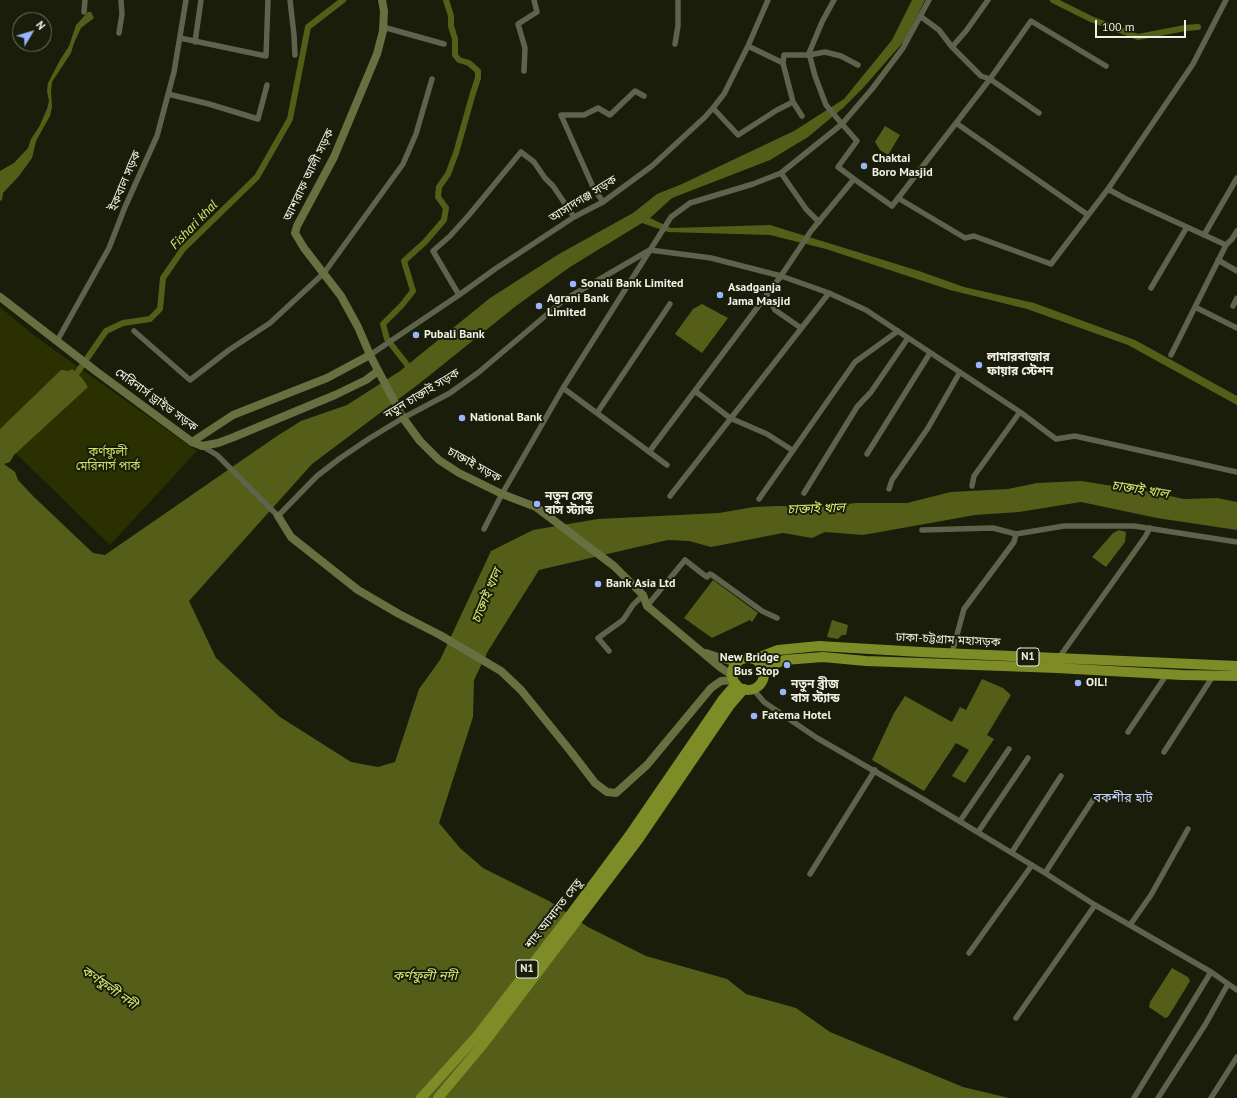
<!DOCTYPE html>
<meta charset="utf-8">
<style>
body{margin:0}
#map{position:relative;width:1237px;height:1098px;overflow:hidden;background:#1a1d09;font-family:"PT Sans",sans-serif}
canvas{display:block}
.north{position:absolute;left:12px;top:12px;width:40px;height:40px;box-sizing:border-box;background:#1a1d09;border:1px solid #6f7261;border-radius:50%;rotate:52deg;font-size:11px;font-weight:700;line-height:16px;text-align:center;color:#eef1e4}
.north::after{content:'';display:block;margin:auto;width:14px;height:18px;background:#98b5fd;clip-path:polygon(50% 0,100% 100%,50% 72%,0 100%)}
.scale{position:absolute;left:1095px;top:20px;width:91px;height:18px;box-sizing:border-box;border:2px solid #eef1e4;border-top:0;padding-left:5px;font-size:12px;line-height:14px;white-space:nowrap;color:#eef1e4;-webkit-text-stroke:3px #1a1d09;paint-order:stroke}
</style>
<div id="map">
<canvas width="1237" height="1098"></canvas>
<div class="north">N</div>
<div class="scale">100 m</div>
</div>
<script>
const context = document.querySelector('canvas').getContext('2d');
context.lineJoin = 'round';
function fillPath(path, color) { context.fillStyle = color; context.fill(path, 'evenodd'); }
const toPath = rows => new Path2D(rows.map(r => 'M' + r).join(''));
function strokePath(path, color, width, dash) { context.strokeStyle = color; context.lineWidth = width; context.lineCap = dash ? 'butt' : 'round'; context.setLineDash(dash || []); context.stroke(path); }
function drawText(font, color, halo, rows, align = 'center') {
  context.font = font + ' "PT Sans","Noto Sans Bengali",sans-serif'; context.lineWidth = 4; context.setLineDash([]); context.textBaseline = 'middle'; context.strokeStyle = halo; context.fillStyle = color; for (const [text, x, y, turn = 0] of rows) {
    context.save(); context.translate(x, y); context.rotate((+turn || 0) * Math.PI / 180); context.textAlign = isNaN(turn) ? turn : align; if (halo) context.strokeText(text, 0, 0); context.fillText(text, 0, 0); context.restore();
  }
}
fillPath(toPath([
 [0,307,36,337,197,451,110,545,0,438]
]), '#2a3000');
fillPath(toPath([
 [912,0,925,0,905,40,863,88,843,108,808,137,770,160,672,198,650,218,671,228,770,225,919,271,964,287,1034,303,1135,340,1237,396,1237,405,1128,345,1027,309,950,290,826,249,770,235,668,232,642,223,570,267,516,306,420,383,312,464,189,601,216,658,280,717,351,762,378,767,395,762,419,689,440,660,491,551,533,530,598,519,719,513,754,507,778,506,817,507,856,503,907,503,951,492,1008,489,1037,483,1081,481,1151,492,1184,499,1217,498,1237,502,1237,530,1157,518,1081,502,1019,512,975,515,863,535,825,532,812,538,783,533,711,547,689,541,668,540,629,549,539,570,488,651,474,680,473,717,439,823,460,848,483,868,549,901,588,927,646,956,727,979,746,994,796,1008,830,1032,963,1087,1009,1098,0,1098,0,429,61,370,69,371,72,369,82,378,88,387,14,455,10,462,4,464,15,472,18,480,33,496,93,553,105,555,277,436,301,421,347,405,400,371,490,298,559,254,633,213,657,194,682,184,794,131,844,99,892,40],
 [88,12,91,12,94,18,81,28,74,43,71,53,52,82,51,92,52,107,50,116,36,141,32,158,19,176,3,193,2,200,0,201,0,171,14,163,28,148,31,139,39,127,47,109,49,101,47,91,48,83,60,60,69,46,76,25],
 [885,126,900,135,888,155,880,150,875,142],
 [702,304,728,318,702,353,675,334,693,309],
 [1119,530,1126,532,1125,542,1106,567,1092,557,1113,533],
 [713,580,758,613,752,622,750,620,712,638,684,618],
 [832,620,848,625,846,635,842,635,838,639,827,637],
 [982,679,1003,688,1011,695,987,735,994,739,965,783,952,776,969,750,956,743,924,791,872,760,894,713,905,696,952,722,960,707,966,710],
 [1172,968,1188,977,1190,981,1168,1017,1165,1018,1149,1007,1150,1002]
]), '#555e19');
strokePath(toPath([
 [1053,0,1091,19,1138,37,1185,28,1198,27],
 [412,371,387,339,383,324,402,305,413,291,404,261,425,242,444,220,446,208,438,197,439,187,448,174,456,153,473,93,478,78,478,71,469,63,459,60,455,55,455,39,451,26,451,16,446,0],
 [72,377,77,373,106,331,123,323,150,319,160,309,163,278,183,249,257,177,290,119,308,27,343,0]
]), '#555e19', 6);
strokePath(toPath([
 [290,0,294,35,295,55],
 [834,0,822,22,809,53,815,76,826,105,842,124,872,89,903,48,929,0],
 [988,0,966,31,952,47,981,76,990,79,1039,113],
 [84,12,85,0],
 [920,16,939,30,952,47],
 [383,27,444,44],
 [119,33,122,14,121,0],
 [180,38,266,56,268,0],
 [195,42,201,0],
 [675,44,678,26,678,0],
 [748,46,783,63],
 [524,71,525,48,518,24,537,12,534,0],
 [168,94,209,104,258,119,267,85],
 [713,108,738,135,777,110,793,102],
 [802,116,793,102,783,63,784,55,809,55,825,52,841,56,858,65],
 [956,123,1088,215],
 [781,173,806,209,819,222],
 [1108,189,1126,199,1226,245],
 [898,198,965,238,974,236,1051,264,1108,189,1193,64,1226,0],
 [603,202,593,187,561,115,584,115,598,108,610,115,635,91,644,96],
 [1204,235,1237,178],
 [650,250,711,258,750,268,781,276,829,293,866,310,1020,412,1056,439,1075,436,1237,472],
 [1218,260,1237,271],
 [1151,288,1187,227],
 [459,295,433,251,450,236,469,215,521,152,534,162,545,178,553,186,574,217],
 [764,299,773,306,775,310,801,328],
 [1233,306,1237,298],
 [1195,307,1237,328],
 [134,331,190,380,229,350,270,323,324,273,403,164,416,134,432,79],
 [57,341,109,248,125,207,157,136,174,72,186,0],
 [370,355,459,295,495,269,574,217,603,202,652,166,705,117,713,108,724,94,748,46,768,0],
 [1171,355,1226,245,1232,239,1237,231],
 [563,388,667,465],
 [695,391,730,418,767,434,792,450],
 [597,413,670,304],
 [202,446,217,455,278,516,317,476,339,459,370,438,403,418,450,393,479,372,564,300,648,251],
 [649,452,781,276,811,231,854,179,892,206,990,79,1031,21,1106,66],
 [867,454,930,353],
 [972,486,974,476,1020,412],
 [889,489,892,480,928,428,960,372],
 [804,493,857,407,871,392,908,338],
 [670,496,829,293],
 [759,499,855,362,898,331],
 [484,529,502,494,563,388,671,217,690,203,753,184,781,173,842,124,857,141,838,167,854,179],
 [922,530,993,528,1016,534,1064,526,1134,526,1237,542],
 [647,606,685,560,704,575,707,577,710,574,712,575,762,611,777,618],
 [609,651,598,638,623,620,633,605,643,595],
 [952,653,964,609,1014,542,1016,534],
 [1058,659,1145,537,1150,528],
 [753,689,764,702,817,738,921,798,1045,873,1095,905,1211,972,1237,990],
 [1128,732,1167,674],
 [1164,752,1213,676],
 [960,821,1009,749],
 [978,832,1028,758],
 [1012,852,1061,776],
 [1045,873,1094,798],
 [810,874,875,770],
 [1130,925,1151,895,1188,829],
 [969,953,1032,865],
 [1016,1018,1095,905],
 [1134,1098,1211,972],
 [1158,1098,1205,1025,1228,984],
 [1211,1098,1237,1057]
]), '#5e634c', 5.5);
strokePath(toPath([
 [382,0,384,11,383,31,377,54,334,157,297,226,295,233,304,248,341,296,358,327,370,355,403,418,420,441,439,460,459,473,502,494,536,507,614,566,643,595,647,606,721,668,732,675],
 [0,297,97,372,192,442,202,446,218,443,234,437,335,395,366,380,378,371],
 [192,442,233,415,327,378,370,355],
 [278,516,291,537,358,590,399,614,440,635,501,671,521,690,572,753,595,783,607,792,616,793,647,765,711,688,721,681,733,680],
 [706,653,736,663]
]), '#686f41', 8);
strokePath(toPath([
 '732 674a16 16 0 1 1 32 0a16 16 0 1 1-32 0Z',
 [755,659,778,650,819,646,921,652,1237,666],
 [764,672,775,664,784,660,823,657,866,661,1057,668,1182,675,1237,676],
 [421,1098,477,1036,571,914,629,836,723,699,736,684],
 [438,1098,484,1043,638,840,730,705,744,689]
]), '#7e8c27', 10);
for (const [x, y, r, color] of [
 [864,166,4,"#98b5fd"],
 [573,284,4,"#98b5fd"],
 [720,295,4,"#98b5fd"],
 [539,306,4,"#98b5fd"],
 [416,335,4,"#98b5fd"],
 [979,365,4,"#98b5fd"],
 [462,418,4,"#98b5fd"],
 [537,504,4,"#98b5fd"],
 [598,584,4,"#98b5fd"],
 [787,665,4,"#98b5fd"],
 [1078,683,4,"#98b5fd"],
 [783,692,4,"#98b5fd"],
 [754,716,4,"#98b5fd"]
]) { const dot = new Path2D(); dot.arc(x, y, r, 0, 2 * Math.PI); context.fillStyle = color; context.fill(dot); strokePath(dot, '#1a1d09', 1.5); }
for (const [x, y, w] of [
 [1028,657,22],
 [527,969,22]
]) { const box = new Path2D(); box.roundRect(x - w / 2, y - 9, w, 18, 3); context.fillStyle = '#1a1d09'; context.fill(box); strokePath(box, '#eef1e4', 1); }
drawText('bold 11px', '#eef1e4', null, [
 ["N1",1028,657],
 ["N1",527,969]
]);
drawText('bold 12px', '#eef1e4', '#1a1d09', [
 ["Chaktai",872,159],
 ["Boro Masjid",872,173],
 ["Sonali Bank Limited",581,284],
 ["Asadganja",728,288],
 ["Jama Masjid",728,302],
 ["Agrani Bank",547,299],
 ["Limited",547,313],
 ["Pubali Bank",424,335],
 ["লামারবাজার",987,358],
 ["ফায়ার স্টেশন",987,372],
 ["National Bank",470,418],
 ["নতুন সেতু",545,497],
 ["বাস স্ট্যান্ড",545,511],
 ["Bank Asia Ltd",606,584],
 ["New Bridge",779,658,"right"],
 ["Bus Stop",779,672,"right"],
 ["OIL!",1086,683],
 ["নতুন ব্রীজ",791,685],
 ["বাস স্ট্যান্ড",791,699],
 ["Fatema Hotel",762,716]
], 'left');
drawText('12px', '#eef1e4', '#1a1d09', [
 ["আশরাফ আলী সড়ক",309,175,-64],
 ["ইকবাল সড়ক",125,181,-67],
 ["আসাদগঞ্জ সড়ক",583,199,-32],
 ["নতুন চাক্তাই সড়ক",422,394,-31],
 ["মেরিনার্স ড্রাইভ সড়ক",156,400,36],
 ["চাক্তাই সড়ক",474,465,29],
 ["ঢাকা-চট্টগ্রাম মহাসড়ক",948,640,3],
 ["শাহ আমানত সেতু",554,914,-52]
]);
drawText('12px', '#cddf69', '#1a1d09', [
 ["কর্ণফুলী",108,453],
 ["মেরিনার্স পার্ক",108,467]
]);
drawText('italic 13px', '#d7ea73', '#1a1d09', [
 ["Fishari khal",194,225,-46],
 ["চাক্তাই খাল",1140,490,9],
 ["চাক্তাই খাল",816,509,-2],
 ["চাক্তাই খাল",487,596,-67],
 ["কর্ণফুলী নদী",425,976],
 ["কর্ণফুলী নদী",109,988,35]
]);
drawText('13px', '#c1d3fc', '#1a1d09', [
 ["বকশীর হাট",1123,798]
]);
</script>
